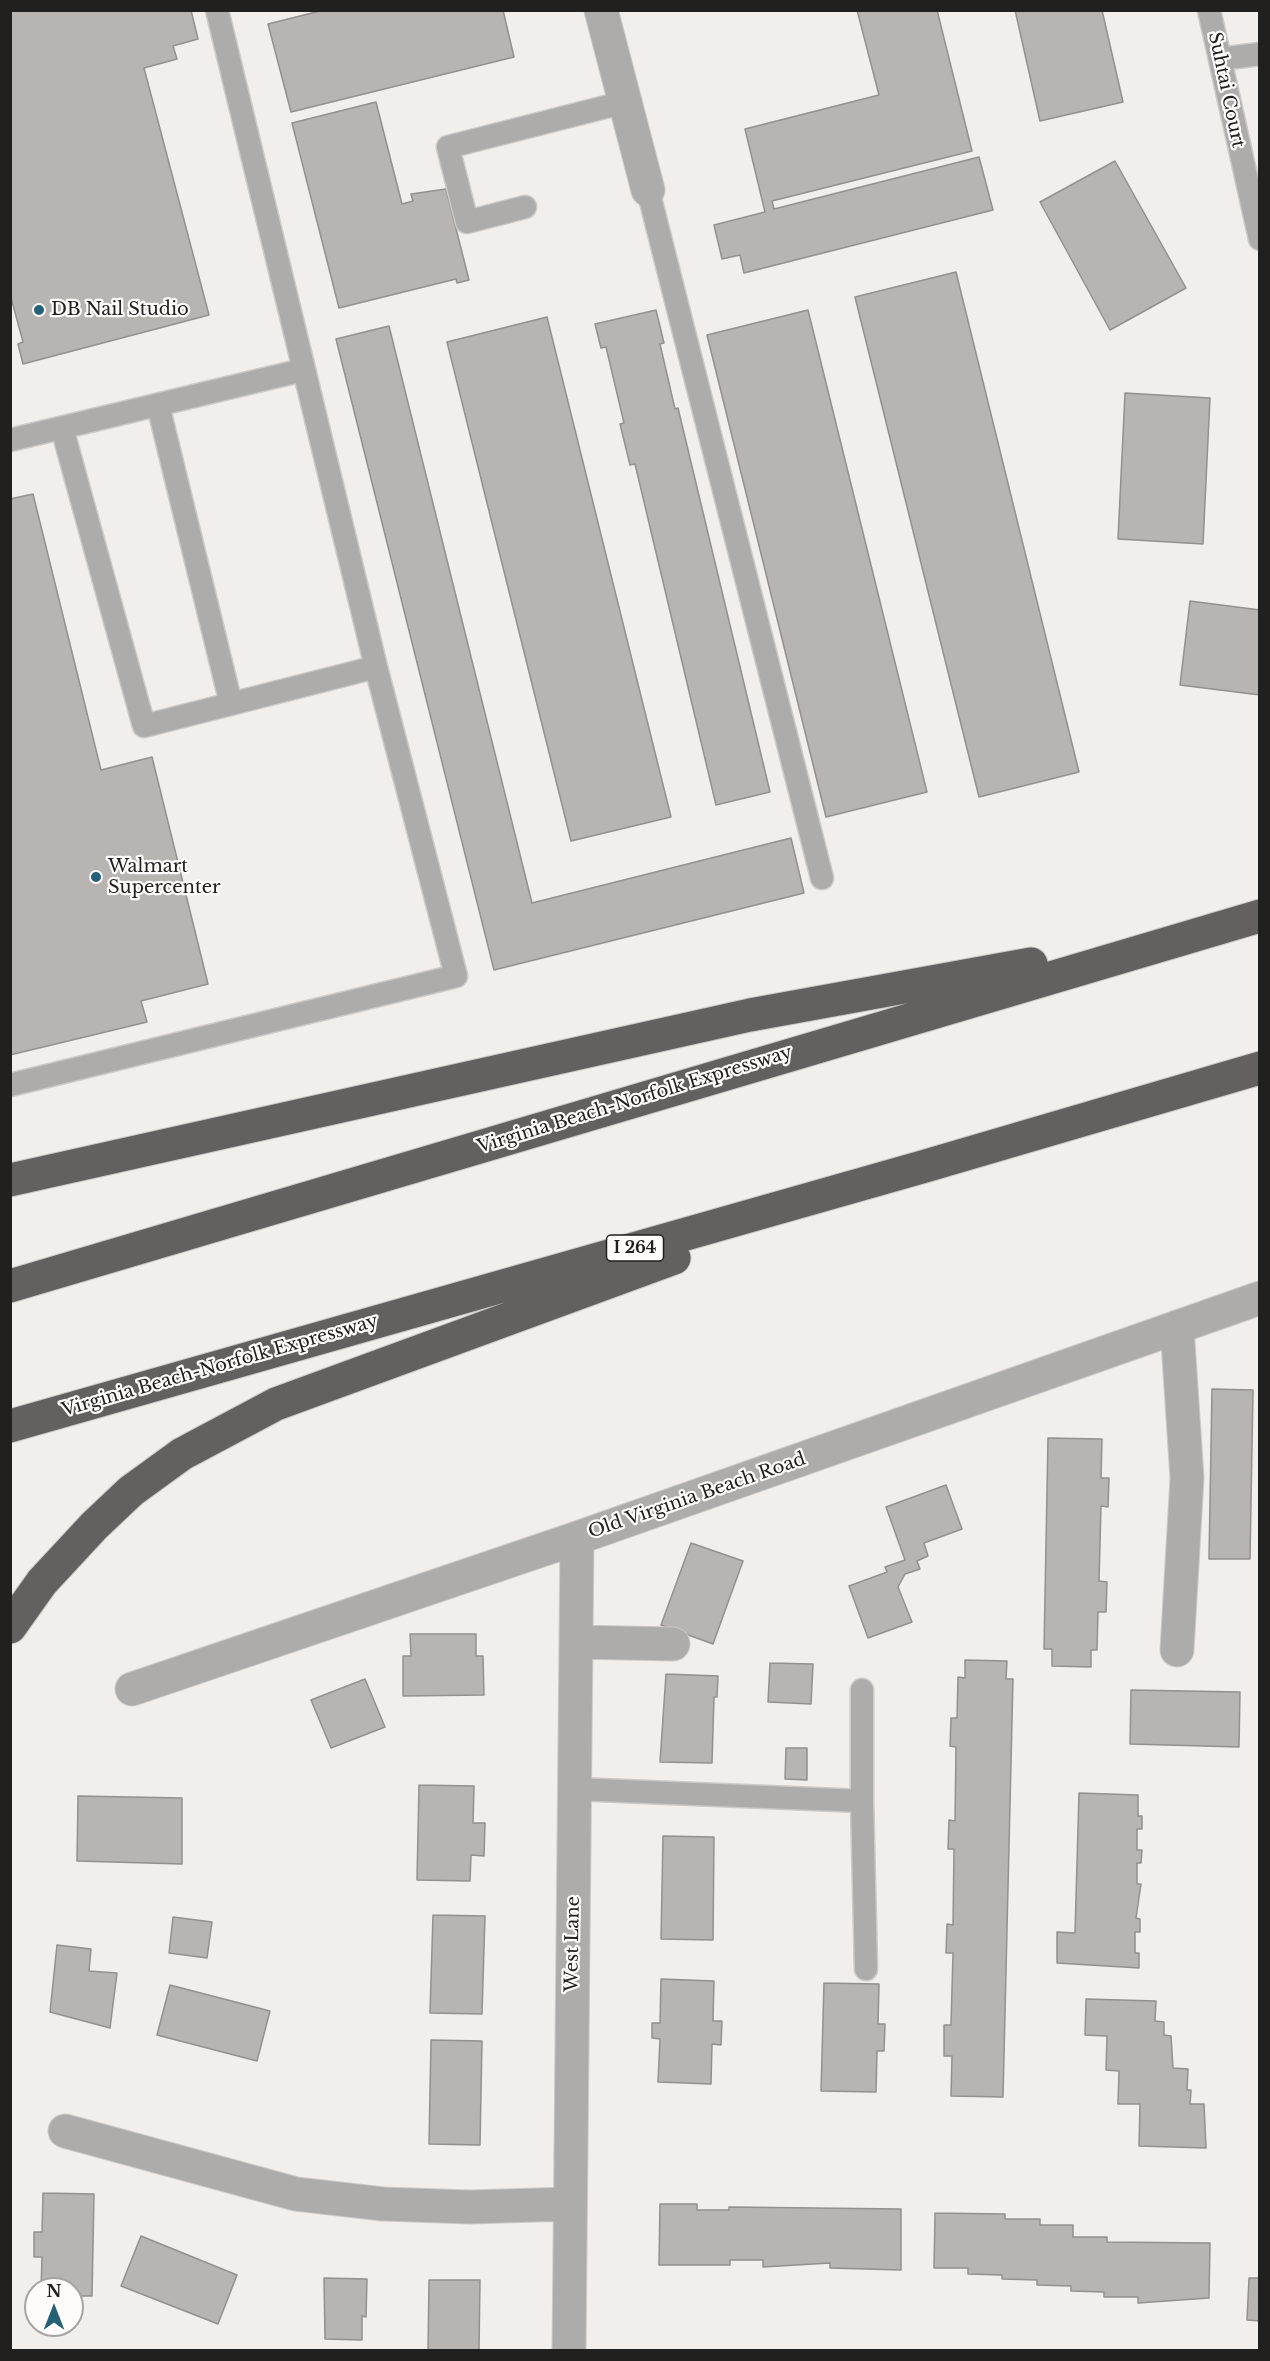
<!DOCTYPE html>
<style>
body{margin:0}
#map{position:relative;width:1270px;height:2361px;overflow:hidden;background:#f1eeec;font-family:"Libre Baskerville",serif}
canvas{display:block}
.frame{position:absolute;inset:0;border:12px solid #21201f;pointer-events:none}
.north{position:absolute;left:24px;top:2277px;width:60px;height:60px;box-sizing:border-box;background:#fffbfa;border:2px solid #a6a3a2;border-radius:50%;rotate:0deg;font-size:16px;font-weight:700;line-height:24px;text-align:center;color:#21201f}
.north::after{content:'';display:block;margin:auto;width:21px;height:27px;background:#236177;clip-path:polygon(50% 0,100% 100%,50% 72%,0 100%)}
</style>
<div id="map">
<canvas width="1270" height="2361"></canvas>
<div class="frame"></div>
<div class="north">N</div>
</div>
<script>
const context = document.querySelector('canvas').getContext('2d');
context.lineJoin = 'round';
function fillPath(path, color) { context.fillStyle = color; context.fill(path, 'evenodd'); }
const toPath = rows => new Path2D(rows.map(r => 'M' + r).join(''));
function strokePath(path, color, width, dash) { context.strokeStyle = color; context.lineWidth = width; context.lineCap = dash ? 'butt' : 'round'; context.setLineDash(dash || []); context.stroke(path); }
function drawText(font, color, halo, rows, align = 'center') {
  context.font = font + ' "Libre Baskerville",serif'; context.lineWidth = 4.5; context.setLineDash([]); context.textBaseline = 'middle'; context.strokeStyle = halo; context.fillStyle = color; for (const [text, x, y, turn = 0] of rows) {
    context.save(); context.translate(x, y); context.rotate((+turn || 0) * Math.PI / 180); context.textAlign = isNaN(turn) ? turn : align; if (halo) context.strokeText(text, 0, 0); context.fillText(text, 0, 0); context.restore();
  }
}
const building = toPath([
 [10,10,191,10,198,39,173,46,177,59,144,68,209,315,23,364,18,344,23,342,10,294,10,10],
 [324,10,503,10,514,57,291,112,268,24,324,10],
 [857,10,937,10,972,151,772,201,774,209,979,157,993,210,744,273,740,255,722,259,714,225,765,212,745,129,879,95,857,10],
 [1015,10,1102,10,1123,102,1040,121,1015,10],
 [376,102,402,204,413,201,411,194,446,189,469,280,457,283,456,279,339,308,292,123,376,102],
 [1115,161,1186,288,1110,330,1040,202,1115,161],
 [956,272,1079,772,979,797,855,297,956,272],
 [656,310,664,343,660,344,675,409,678,408,770,792,716,805,635,464,630,465,620,424,624,423,606,347,601,348,595,324,656,310],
 [808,310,927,792,826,817,707,335,808,310],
 [547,317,671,817,571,841,447,342,547,317],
 [389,326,532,903,791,838,804,893,494,970,336,339,389,326],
 [1125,393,1210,398,1203,544,1118,539,1125,393],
 [33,494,101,770,152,757,208,984,141,1001,147,1022,10,1055,10,499,33,494],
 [1190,601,1260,610,1260,695,1180,685,1190,601],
 [1212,1389,1253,1390,1250,1559,1209,1559,1212,1389],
 [1048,1438,1102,1439,1101,1478,1109,1478,1108,1507,1101,1506,1099,1581,1107,1582,1106,1612,1098,1612,1097,1650,1091,1650,1091,1667,1052,1666,1052,1649,1044,1649,1048,1438],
 [946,1485,962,1529,924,1543,928,1556,917,1561,920,1569,905,1574,898,1587,912,1622,868,1638,849,1586,887,1572,885,1567,905,1560,886,1507,946,1485],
 [691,1543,743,1561,713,1644,661,1625,691,1543],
 [410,1634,476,1634,476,1656,483,1656,484,1695,403,1696,403,1656,411,1656,410,1634],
 [965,1660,1007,1661,1006,1679,1013,1679,1003,2097,951,2096,952,2056,944,2056,944,2025,951,2025,953,1953,946,1953,947,1924,953,1925,954,1849,948,1849,949,1820,955,1821,956,1747,950,1746,951,1718,957,1718,958,1677,965,1678,965,1660],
 [770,1663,813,1664,811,1704,768,1702,770,1663],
 [666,1674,718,1676,717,1697,714,1697,712,1763,660,1762,666,1674],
 [365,1679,385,1727,331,1748,311,1700,365,1679],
 [1131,1690,1240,1692,1239,1747,1130,1744,1131,1690],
 [786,1748,807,1748,807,1780,785,1779,786,1748],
 [419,1785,474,1786,473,1823,485,1823,484,1856,471,1855,470,1881,417,1880,419,1785],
 [1079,1793,1138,1795,1138,1816,1142,1816,1142,1829,1137,1829,1137,1850,1142,1850,1141,1863,1137,1863,1137,1884,1141,1884,1136,1918,1140,1919,1140,1932,1135,1932,1135,1953,1139,1953,1139,1968,1057,1963,1057,1932,1075,1933,1079,1793],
 [78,1796,182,1798,182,1864,77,1861,78,1796],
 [663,1836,714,1837,713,1940,661,1939,663,1836],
 [433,1915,485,1916,482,2014,430,2013,433,1915],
 [173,1917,212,1922,207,1958,169,1953,173,1917],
 [57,1945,91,1949,89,1971,117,1973,110,2028,50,2012,57,1945],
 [661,1979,714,1981,713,2021,722,2021,721,2045,712,2044,711,2084,658,2082,660,2039,652,2038,652,2023,660,2023,661,1979],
 [824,1983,879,1984,878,2024,885,2024,884,2051,877,2051,876,2092,821,2091,824,1983],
 [170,1985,270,2011,257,2061,157,2035,170,1985],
 [1086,1999,1156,2001,1155,2021,1164,2022,1164,2035,1171,2036,1173,2068,1188,2069,1187,2090,1191,2090,1190,2104,1204,2104,1206,2148,1139,2146,1140,2104,1118,2104,1119,2071,1106,2070,1107,2036,1085,2035,1086,1999],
 [431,2040,482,2041,480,2145,429,2144,431,2040],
 [43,2193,94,2194,92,2296,72,2296,72,2289,41,2289,42,2257,34,2257,34,2232,42,2232,43,2193],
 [660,2204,697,2204,697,2210,729,2210,729,2207,901,2209,901,2270,830,2268,830,2263,763,2267,763,2260,730,2260,730,2265,659,2265,660,2204],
 [935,2213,1005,2214,1005,2219,1040,2219,1040,2225,1073,2225,1073,2237,1107,2237,1107,2242,1210,2243,1209,2298,1138,2303,1138,2297,1104,2297,1104,2292,1071,2291,1071,2286,1037,2285,1037,2280,1002,2279,1002,2275,968,2274,968,2268,934,2268,935,2213],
 [141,2236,237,2275,218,2324,121,2286,141,2236],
 [324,2278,367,2279,366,2317,362,2316,362,2340,325,2339,324,2278],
 [1249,2278,1260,2278,1260,2321,1247,2320,1249,2278],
 [429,2280,480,2280,479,2350,428,2350,429,2280]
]);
fillPath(building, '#b7b4b2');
strokePath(building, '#93908e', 1.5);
const service = toPath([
 [1209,10,1260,239],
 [1220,59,1260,54],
 [648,190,822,878],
 [525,207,467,222,448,147,625,102],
 [158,405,231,704],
 [62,428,144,726,376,667],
 [10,440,303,370],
 [10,1085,456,976,376,667,217,10],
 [862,1690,862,1801,866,1969],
 [575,1789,862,1801]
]);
const minor = toPath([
 [601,10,648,190],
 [1177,1327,1187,1478,1177,1650],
 [576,1642,673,1644],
 [132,1689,577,1538,1260,1298],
 [65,2131,296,2194,383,2204,470,2207,570,2204],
 [569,2350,577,1538]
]);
const motorway = toPath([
 [10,1180,750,1015,1031,964],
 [10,1286,1260,916],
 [10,1426,922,1167,1260,1068],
 [10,1627,42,1582,94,1526,131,1491,182,1454,276,1404,674,1258]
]);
strokePath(service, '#ccc9c7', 25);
strokePath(minor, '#ccc9c7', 35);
strokePath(motorway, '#ccc9c7', 35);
strokePath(service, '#adacab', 22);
strokePath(minor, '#adacab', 33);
strokePath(motorway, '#63605f', 33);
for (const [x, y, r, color] of [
 [39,310,6,"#236177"],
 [96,877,6,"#236177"]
]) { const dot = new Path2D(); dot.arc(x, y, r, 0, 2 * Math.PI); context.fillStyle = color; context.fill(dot); strokePath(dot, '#fffbfa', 2); }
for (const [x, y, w] of [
 [635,1248,57]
]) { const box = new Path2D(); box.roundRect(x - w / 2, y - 13, w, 26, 4.5); context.fillStyle = '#fffbfa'; context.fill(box); strokePath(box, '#21201f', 1.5); }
drawText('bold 16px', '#21201f', null, [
 ["I 264",635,1248]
]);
drawText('18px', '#21201f', '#fffbfa', [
 ["Suhtai Court",1226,90,78],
 ["Virginia Beach-Norfolk Expressway",635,1100,-17],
 ["Virginia Beach-Norfolk Expressway",220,1366,-16],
 ["Old Virginia Beach Road",697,1496,-19],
 ["West Lane",573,1944,-89]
]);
drawText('18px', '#21201f', '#fffbfa', [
 ["DB Nail Studio",51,310],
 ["Walmart",108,867],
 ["Supercenter",108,888]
], 'left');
</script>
